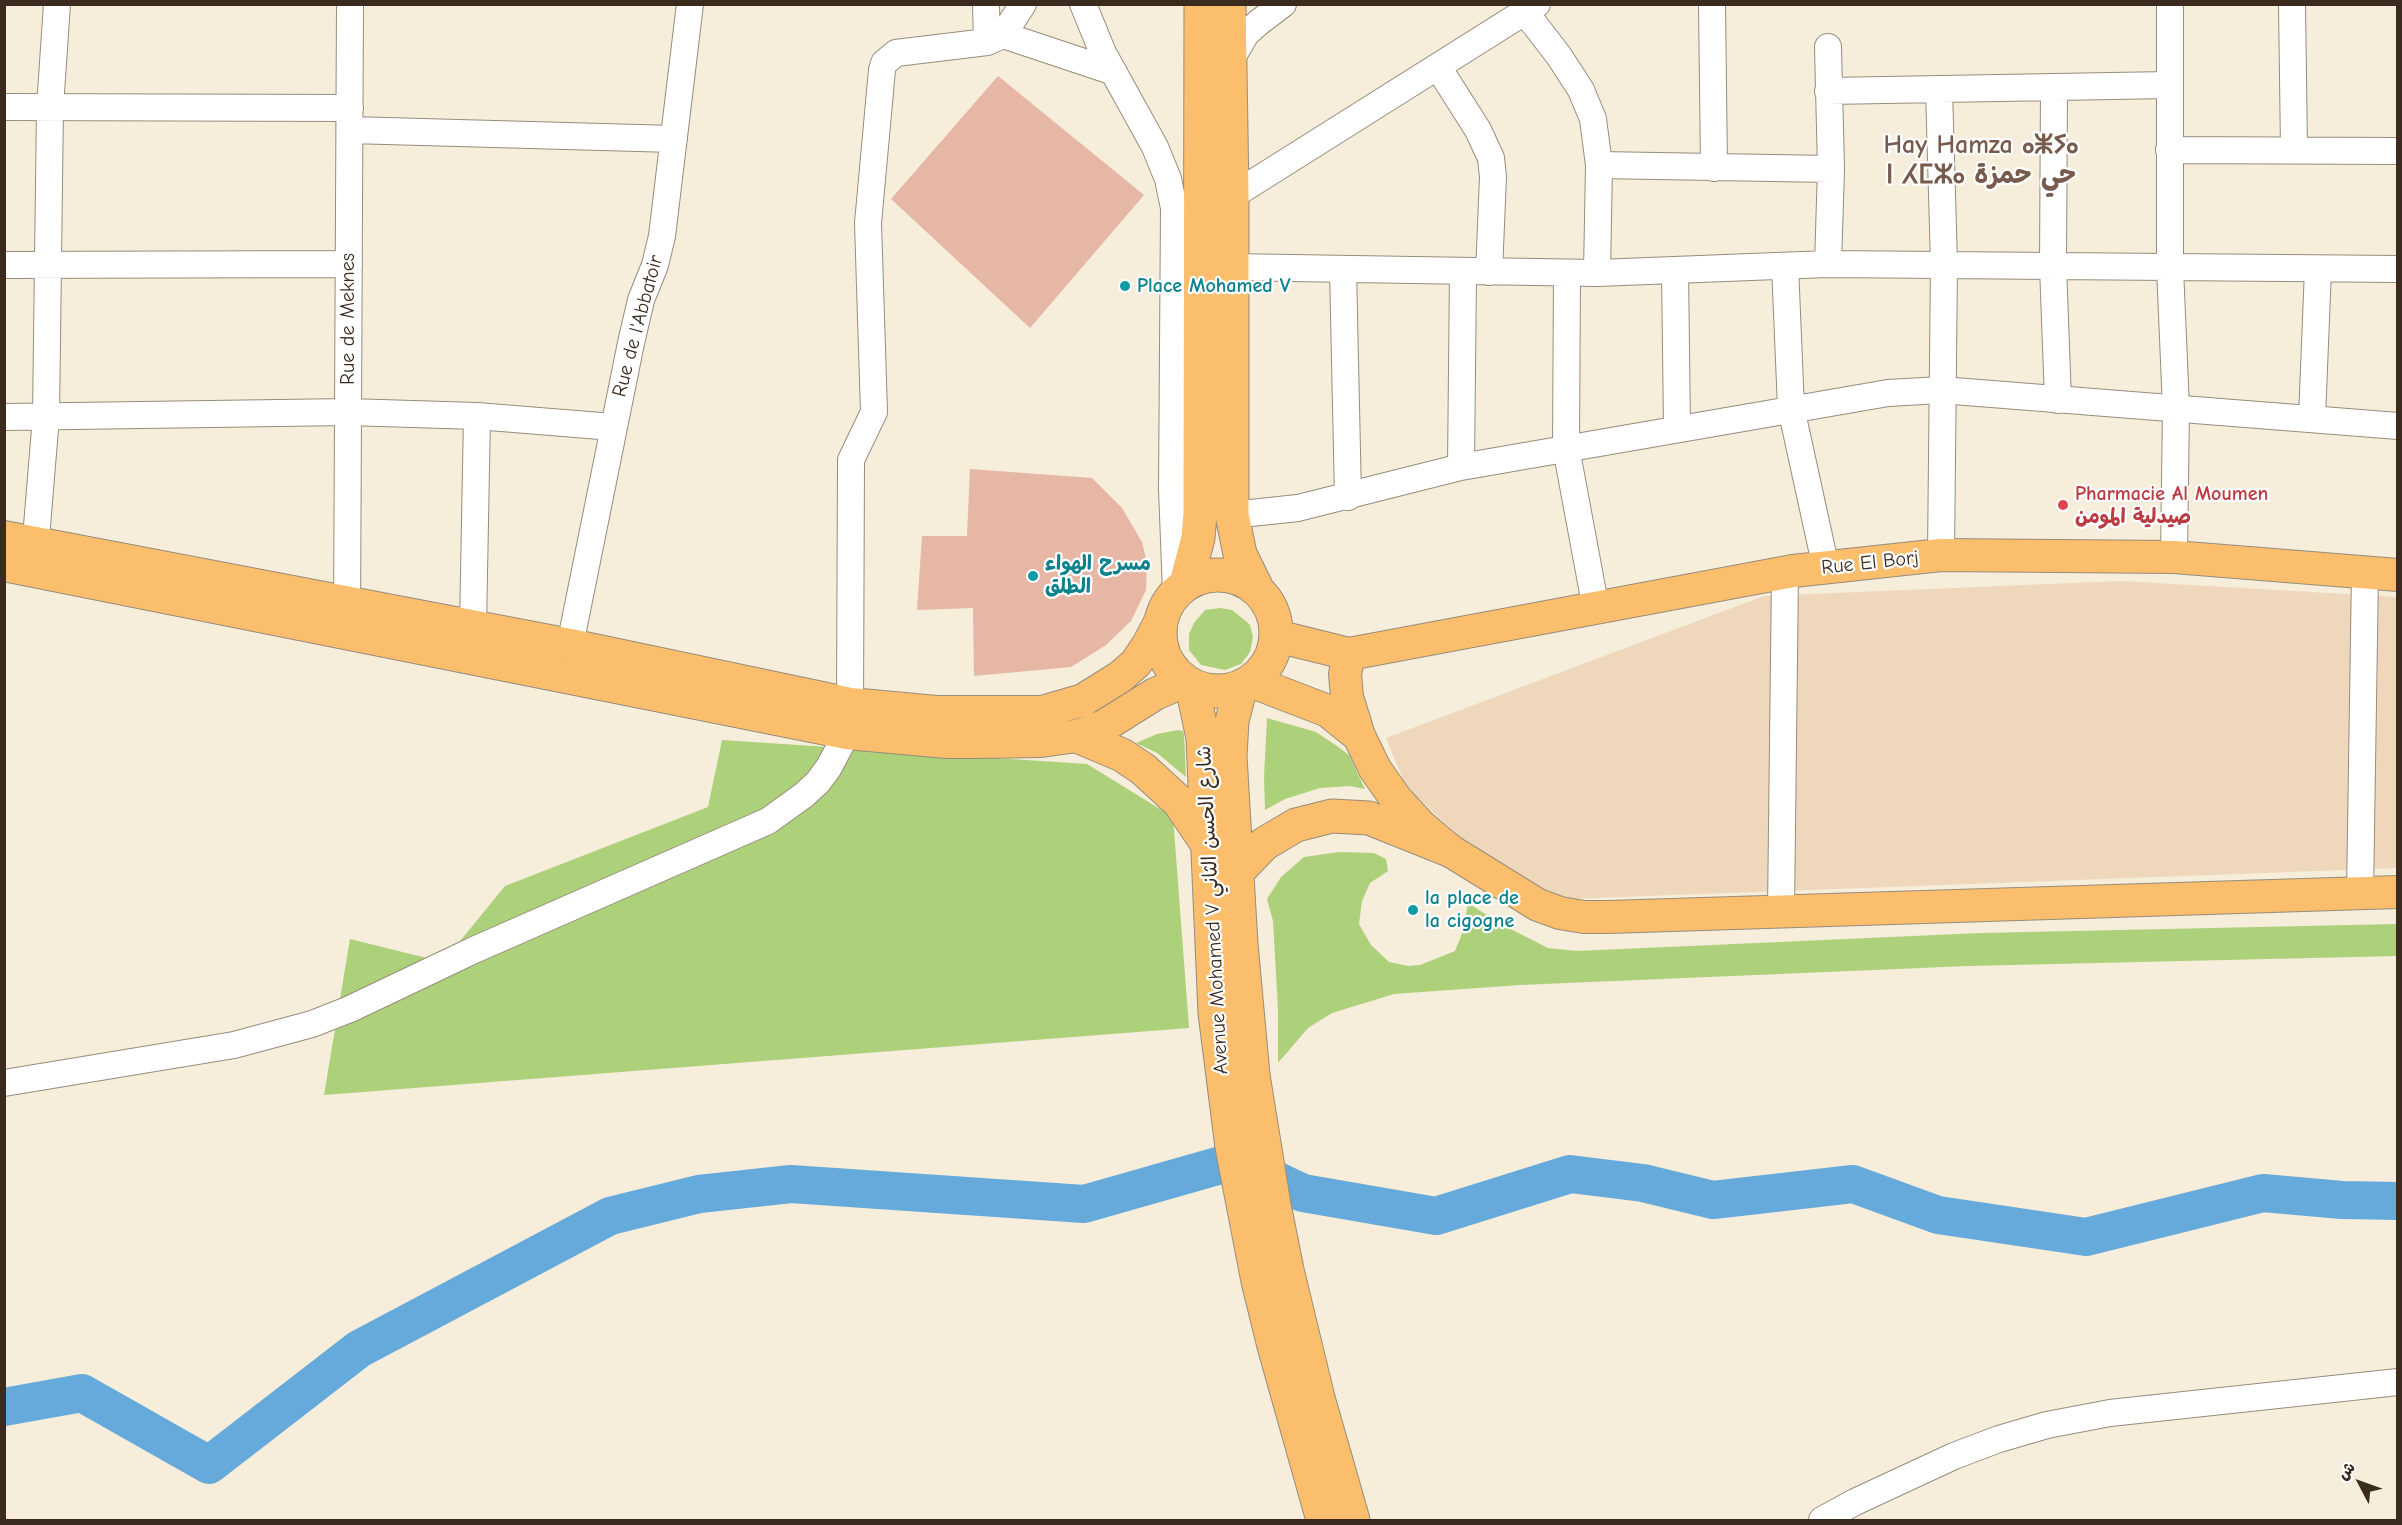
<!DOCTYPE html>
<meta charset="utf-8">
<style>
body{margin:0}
#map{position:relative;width:2402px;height:1525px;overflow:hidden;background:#f6eddb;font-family:"Comic Neue","Playpen Sans Arabic",sans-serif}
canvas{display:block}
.frame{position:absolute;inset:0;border:6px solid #3b2a1e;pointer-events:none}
.north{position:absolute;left:2330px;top:1453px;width:60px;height:60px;-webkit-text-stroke:4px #fff;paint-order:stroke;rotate:311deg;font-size:16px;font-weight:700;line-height:24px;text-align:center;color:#3b2a1e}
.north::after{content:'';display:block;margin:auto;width:21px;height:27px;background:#3b2a1e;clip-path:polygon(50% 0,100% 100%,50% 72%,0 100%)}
</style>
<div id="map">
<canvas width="2402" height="1525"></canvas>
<div class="frame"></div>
<div class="north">ش</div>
</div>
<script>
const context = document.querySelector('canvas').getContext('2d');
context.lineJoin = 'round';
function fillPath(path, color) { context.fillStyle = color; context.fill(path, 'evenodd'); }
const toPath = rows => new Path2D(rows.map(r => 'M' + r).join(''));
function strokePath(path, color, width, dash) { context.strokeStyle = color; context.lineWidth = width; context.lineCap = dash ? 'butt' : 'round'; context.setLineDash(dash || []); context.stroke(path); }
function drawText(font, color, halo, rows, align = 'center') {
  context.font = font + ' "Comic Neue","Playpen Sans Arabic","Noto Sans Tifinagh",sans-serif'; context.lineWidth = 4.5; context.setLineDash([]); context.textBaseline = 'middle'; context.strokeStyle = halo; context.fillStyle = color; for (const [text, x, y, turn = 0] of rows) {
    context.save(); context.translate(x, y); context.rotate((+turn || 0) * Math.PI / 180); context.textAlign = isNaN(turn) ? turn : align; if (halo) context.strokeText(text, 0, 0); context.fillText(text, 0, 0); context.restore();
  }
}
fillPath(toPath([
 [2121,581,2397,597,2397,868,1567,899,1541,893,1488,863,1415,795,1404,781,1386,738,1764,596]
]), '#eed7bb');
fillPath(toPath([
 [1220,608,1232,610,1247,622,1250,625,1253,637,1250,652,1241,664,1225,670,1201,665,1189,650,1189,634,1194,623,1205,610],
 [1267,718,1316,732,1337,746,1349,755,1365,789,1350,786,1320,788,1285,799,1265,810,1264,777],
 [1178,730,1183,731,1184,734,1186,777,1157,753,1136,743,1157,734],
 [722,740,1087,764,1173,817,1189,1028,324,1095,350,939,443,962,505,886,708,807],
 [1339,852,1374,853,1386,859,1388,871,1370,883,1362,901,1359,924,1371,945,1389,962,1408,966,1420,965,1455,951,1463,931,1468,903,1501,924,1548,948,1577,951,1981,933,2397,924,2397,956,1968,966,1520,985,1394,994,1332,1013,1308,1028,1278,1063,1278,1009,1273,921,1267,899,1281,877,1304,857]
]), '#add17a');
strokePath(toPath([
 [4,1407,82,1393,209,1465,359,1349,610,1216,699,1194,791,1184,1084,1204,1235,1161,1303,1193,1436,1216,1570,1174,1643,1183,1713,1200,1853,1184,1938,1215,2086,1237,2263,1193,2342,1200,2398,1201]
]), '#65aada', 38);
fillPath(toPath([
 [998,76,1144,195,1030,328,891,199],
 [970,469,1092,478,1122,508,1142,542,1147,563,1146,590,1131,621,1106,645,1071,667,974,676,973,608,917,610,922,536,967,536]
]), '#e6b7a5');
const minor = toPath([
 [986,4,987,42],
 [1083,4,1103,53,1155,147,1168,179,1174,208,1172,489,1176,592],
 [1712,4,1714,168],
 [2170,4,2170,268,2176,408,2174,557],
 [2292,4,2294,150],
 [1525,12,1559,56,1581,90,1593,119,1599,165,1597,273],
 [1003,35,1114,72],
 [1828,47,1831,169,1828,264],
 [1229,63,1246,34,1258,23,1283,4],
 [1438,67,1478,130,1491,158,1493,177,1489,272],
 [2054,87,2053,266,2058,400],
 [1939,89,1944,264,1941,555],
 [1828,91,2169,85],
 [4,107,350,108],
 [350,130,674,139],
 [2169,150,2398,151],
 [1599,165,1831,169],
 [1232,196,1537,4],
 [4,265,349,264],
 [1785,266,1791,408,1826,568],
 [1230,267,1597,273,1828,264,2398,269],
 [1343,269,1348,497],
 [1675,270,1677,429],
 [1567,273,1566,448,1596,609],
 [4,417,348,412,477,416,613,427],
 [2312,418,2318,269],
 [1461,467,1463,272],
 [1232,515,1298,508,1461,467,1888,393,1941,390,2398,426],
 [34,562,46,417,50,107,57,4],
 [347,619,350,4],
 [473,627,477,416],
 [570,645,631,343,641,300,655,265,662,236,690,4],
 [850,704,851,460,874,412,868,223,882,70,884,63,896,53,987,42,1003,35,1023,4],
 [2360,894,2365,573],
 [1781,912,1785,573],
 [4,1083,234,1045,312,1024,350,1009,474,950,768,821,804,795,818,782,829,767,847,733],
 [1822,1520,1855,1502,1954,1456,1999,1439,2047,1425,2110,1413,2398,1382]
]);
const major = toPath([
 [4,537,570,645,850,704,936,712,1042,712,1083,700,1120,677,1136,663,1148,645,1161,620],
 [4,565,847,733,947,742,978,742,1041,741,1077,736,1104,726,1155,694,1185,681],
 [1276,636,1349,654,1793,571,1941,555,2174,557,2398,575],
 [1349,654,1345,674,1347,697,1359,736,1375,769,1396,799,1421,826,1449,850,1538,905,1560,913,1584,917,1608,917,2398,892],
 [1250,681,1328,711,1359,736]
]);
const highway = toPath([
 [1229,4,1232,196,1232,515,1240,554,1258,591],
 '1160 633a58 58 0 1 1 116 0a58 58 0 1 1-116 0Z',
 [1186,584,1198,538,1200,514,1201,4],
 [1192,686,1203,738,1215,1013,1232,1147,1258,1281,1274,1346,1323,1520],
 [1241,686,1232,721,1230,756,1241,944,1253,1075,1274,1205,1287,1270,1318,1398,1353,1520],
 [1077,736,1122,755,1143,769,1179,802,1206,842],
 [1237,872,1264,844,1296,825,1332,816,1369,818,1449,850]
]);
strokePath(minor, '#988c7c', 28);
strokePath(major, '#988c7c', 34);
strokePath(highway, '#988c7c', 35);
strokePath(minor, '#fff', 26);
strokePath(major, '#fabe6d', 32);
strokePath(highway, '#fabe6d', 33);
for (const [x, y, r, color] of [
 [1125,286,6,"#0f9aa8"],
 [2063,505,6,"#e0444e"],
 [1033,576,6,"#0f9aa8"],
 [1413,910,6,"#0f9aa8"]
]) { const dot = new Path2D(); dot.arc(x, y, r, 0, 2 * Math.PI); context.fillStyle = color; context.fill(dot); strokePath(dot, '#fff', 2); }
drawText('bold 20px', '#0d838f', '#fff', [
 ["Place Mohamed V",1137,286],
 ["مسرح الهواء",1045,564],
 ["الطلق",1045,587],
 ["la place de",1425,898],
 ["la cigogne",1425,921]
], 'left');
drawText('20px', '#3b2a1e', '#fff', [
 ["Rue de Meknes",348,319,-90],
 ["Rue de l'Abbatoir",638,326,-75],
 ["Rue El Borj",1870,563,-6],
 ["Avenue Mohamed V شارع الحسن الثاني",1213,910,-93]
]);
drawText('bold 20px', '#be3a42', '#fff', [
 ["Pharmacie Al Moumen",2075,494],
 ["صيدلية المومن",2075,517]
], 'left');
drawText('bold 26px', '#775b4d', '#fff', [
 ["Hay Hamza ⴰⵥⵢⴰ",1981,146],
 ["ⵏ ⵃⵎⵣⴰ حي حمزة",1981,176]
]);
</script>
